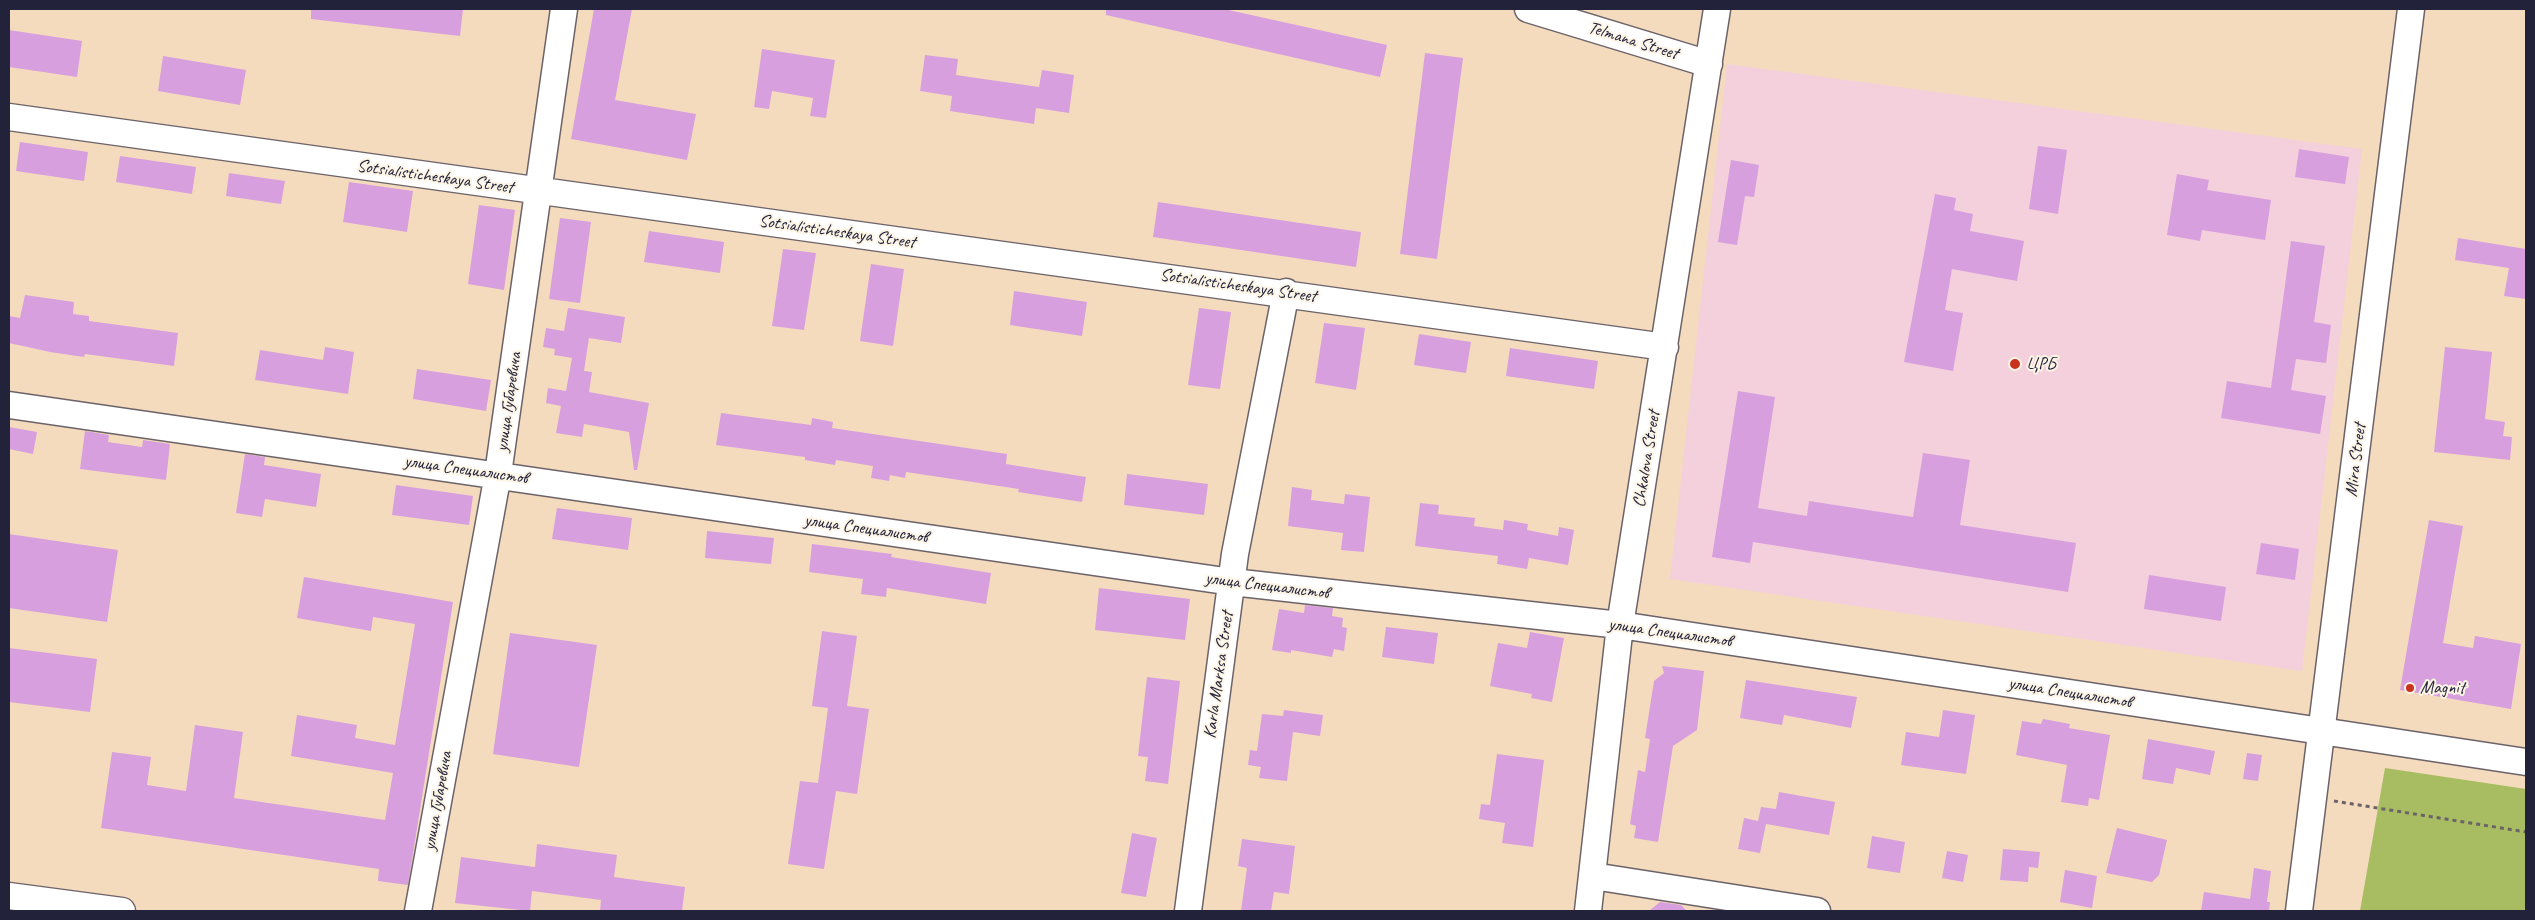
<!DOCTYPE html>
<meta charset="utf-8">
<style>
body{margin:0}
#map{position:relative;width:2535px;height:920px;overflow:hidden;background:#f4dbbe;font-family:Caveat,sans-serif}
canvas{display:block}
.frame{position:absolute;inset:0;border:10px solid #22223b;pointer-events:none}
</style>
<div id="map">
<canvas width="2535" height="920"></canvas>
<div class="frame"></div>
</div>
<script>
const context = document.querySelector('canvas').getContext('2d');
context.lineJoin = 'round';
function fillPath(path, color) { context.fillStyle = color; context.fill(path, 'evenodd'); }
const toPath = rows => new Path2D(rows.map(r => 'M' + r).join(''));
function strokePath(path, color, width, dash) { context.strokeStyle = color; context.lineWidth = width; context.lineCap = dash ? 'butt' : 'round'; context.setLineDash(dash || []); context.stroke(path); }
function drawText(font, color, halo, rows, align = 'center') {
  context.font = font + ' Caveat,sans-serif'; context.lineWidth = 4; context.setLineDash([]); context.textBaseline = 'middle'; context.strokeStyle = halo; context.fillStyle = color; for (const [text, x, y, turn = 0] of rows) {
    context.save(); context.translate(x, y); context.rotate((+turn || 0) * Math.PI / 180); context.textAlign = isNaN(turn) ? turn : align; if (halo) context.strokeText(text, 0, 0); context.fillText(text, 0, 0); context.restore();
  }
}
fillPath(toPath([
 [1727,64,2362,149,2302,671,1670,579]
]), '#f4cfdc');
fillPath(toPath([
 [2385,768,2526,789,2526,911,2360,911]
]), '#a8bd61');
fillPath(toPath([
 [311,9,463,9,460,36,311,19],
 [594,9,632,9,615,100,696,114,687,160,571,139],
 [1106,9,1224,9,1387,45,1380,77,1106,15],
 [9,30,82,41,77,77,9,67],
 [762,49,835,60,826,118,810,116,813,98,772,91,769,109,754,107],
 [1425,53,1463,58,1437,259,1400,254],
 [925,55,958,59,956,75,1039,87,1042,70,1074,75,1069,113,1036,108,1034,124,950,111,952,96,920,91],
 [163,56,246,70,240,105,158,91],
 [20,142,88,152,84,181,16,171],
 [2038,146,2067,150,2058,214,2029,209],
 [2299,149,2349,157,2345,184,2295,177],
 [120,156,196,167,192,194,116,182],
 [1731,160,1759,165,1754,197,1745,196,1737,245,1718,242],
 [229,173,285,181,281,204,226,196],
 [2177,174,2209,180,2207,190,2271,200,2265,240,2202,230,2200,241,2167,235],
 [349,182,413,191,407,232,343,222],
 [1935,194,1956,198,1954,210,1973,214,1970,231,2024,241,2017,281,1952,269,1945,310,1963,313,1953,371,1904,362],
 [1158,202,1361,232,1356,267,1153,237],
 [479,205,515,210,504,290,468,284],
 [560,218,591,222,580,303,549,299],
 [649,231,724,242,720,273,644,262],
 [2458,238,2526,249,2526,299,2504,296,2509,268,2455,260],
 [2291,241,2325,246,2314,322,2331,325,2326,363,2296,359,2291,390,2326,396,2320,434,2221,418,2227,381,2271,388],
 [783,249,816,253,804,330,772,326],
 [871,264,904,269,893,346,860,341],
 [1014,291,1087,302,1082,336,1010,325],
 [25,295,74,302,73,314,89,316,89,321,178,333,174,366,85,354,84,357,50,352,9,343,9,316,20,318],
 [568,308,625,317,621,343,589,338,584,371,592,372,589,392,649,403,637,470,634,470,629,432,584,424,582,437,556,433,561,406,546,403,548,388,566,391,572,358,554,355,555,349,543,347,546,328,564,331],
 [1199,308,1231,312,1220,389,1188,385],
 [1324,323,1365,328,1356,390,1315,383],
 [1419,334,1471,342,1466,373,1414,365],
 [325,347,354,352,348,394,255,380,260,350,323,360],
 [2445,347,2492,352,2485,419,2505,422,2503,436,2512,437,2510,460,2434,452],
 [1510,348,1598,361,1594,389,1506,376],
 [417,369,491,380,486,411,413,399],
 [1738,391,1775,397,1758,508,1807,516,1809,501,1913,517,1923,453,1970,460,1960,525,2076,543,2068,592,1753,542,1750,563,1712,557],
 [721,413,811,425,812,418,833,422,832,428,1007,454,1006,464,1086,477,1082,502,1018,492,1019,489,906,472,905,478,890,475,889,481,871,478,873,466,836,460,835,465,805,460,805,457,716,445],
 [9,427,37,432,33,454,9,449],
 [85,431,109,435,108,442,142,447,143,440,170,444,166,480,80,469],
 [245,454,265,457,264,465,321,474,316,507,265,499,262,517,236,513],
 [1127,474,1208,484,1204,515,1124,505],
 [396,485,473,496,469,525,392,515],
 [1292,487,1312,490,1311,500,1344,504,1345,494,1370,497,1364,552,1341,550,1343,533,1288,526],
 [1420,503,1439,505,1438,514,1475,518,1474,526,1503,530,1504,520,1528,524,1527,530,1558,536,1559,527,1574,530,1568,565,1529,558,1527,569,1497,564,1498,556,1415,546],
 [557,508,632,518,628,550,552,539],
 [2429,520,2463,526,2443,643,2473,648,2475,636,2521,644,2511,709,2400,690],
 [707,531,774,538,771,564,705,558],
 [9,534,118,550,107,622,9,608],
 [2261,543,2299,549,2295,580,2256,574],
 [812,544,892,554,891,557,991,573,986,604,887,588,886,597,861,594,863,579,809,572],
 [2149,575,2226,587,2221,621,2144,609],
 [304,577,453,602,408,885,378,881,379,869,101,828,112,752,151,757,147,785,186,791,195,725,243,732,234,798,385,820,393,773,291,756,297,715,357,725,355,738,395,745,415,624,373,617,371,631,297,618],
 [1099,588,1190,599,1185,640,1095,630],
 [1305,605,1333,608,1332,616,1343,618,1342,627,1347,628,1344,651,1334,649,1332,657,1291,650,1291,653,1272,650,1279,609,1304,613],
 [1386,627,1438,633,1434,664,1382,657],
 [822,631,857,636,847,706,869,709,857,794,836,791,824,869,788,864,800,781,818,783,828,708,812,706],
 [1530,632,1564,638,1552,702,1531,698,1532,694,1490,686,1498,643,1527,648],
 [510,633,597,645,579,767,493,754],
 [9,648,97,659,90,712,9,702],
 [1662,666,1704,671,1697,730,1673,746,1658,842,1634,838,1636,826,1630,824,1638,770,1645,772,1650,739,1645,738,1654,681,1664,673],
 [1147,677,1180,681,1168,784,1145,781,1148,757,1138,756],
 [1746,680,1857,697,1851,728,1784,715,1782,725,1740,718],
 [1284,710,1323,715,1320,736,1293,732,1287,781,1259,778,1261,767,1248,765,1250,750,1257,751,1262,714,1283,716],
 [1943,710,1975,715,1966,774,1901,765,1906,732,1939,737],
 [2043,719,2070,724,2069,728,2110,735,2099,800,2089,798,2088,806,2061,802,2067,765,2016,755,2022,721,2041,724],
 [2148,739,2215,751,2210,775,2176,768,2173,784,2142,779],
 [2247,753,2262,755,2258,781,2243,779],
 [1497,754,1544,760,1533,847,1502,843,1505,823,1479,819,1481,804,1490,805],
 [1779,792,1835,802,1829,835,1766,824,1760,853,1738,849,1744,818,1758,821,1761,807,1776,809],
 [2117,828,2167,840,2159,875,2152,882,2106,873],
 [1132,833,1157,838,1146,897,1121,893],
 [1872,836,1905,842,1900,873,1867,868],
 [1242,839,1295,846,1289,894,1274,892,1271,911,1241,911,1247,868,1238,866],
 [537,844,617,855,614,877,685,887,682,911,600,911,601,900,532,891,530,911,455,903,461,857,535,867],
 [2003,849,2040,852,2038,868,2029,867,2028,882,2000,880],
 [1947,851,1968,855,1963,882,1942,878],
 [2254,868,2271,871,2267,902,2270,902,2269,911,2201,911,2204,892,2250,899],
 [2065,870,2097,876,2092,908,2060,902],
 [1660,902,1681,905,1687,911,1649,911]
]), '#d89fde');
const minor = toPath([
 [1528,9,1709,64],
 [9,117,1665,347],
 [9,405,1232,582,1620,625,2526,762],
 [1593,876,1817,911],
 [9,896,122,911],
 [418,911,498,474,564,9],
 [1188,911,1235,554,1286,292],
 [1588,911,1620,625,1717,9],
 [2299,911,2411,9]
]);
strokePath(minor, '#6c6369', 29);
strokePath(toPath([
 [2334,801,2526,832]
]), '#6c6369', 3, [4, 4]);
strokePath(minor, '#fff', 26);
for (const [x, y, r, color] of [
 [2015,364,6,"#c8321e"],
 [2410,688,5,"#c8321e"]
]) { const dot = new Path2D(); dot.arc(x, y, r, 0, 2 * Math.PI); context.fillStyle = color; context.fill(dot); strokePath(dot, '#fcf5e5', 2); }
drawText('18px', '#22223b', '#fcf5e5', [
 ["Telmana Street",1633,41,17],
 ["Sotsialisticheskaya Street",435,177,8],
 ["Sotsialisticheskaya Street",837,232,8],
 ["Sotsialisticheskaya Street",1238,286,8],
 ["улица Губаревича",509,402,-82],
 ["Chkalova Street",1647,459,-81],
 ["Mira Street",2356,460,-83],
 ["улица Специалистов",466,470,8],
 ["улица Специалистов",866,529,8],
 ["улица Специалистов",1267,586,7],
 ["улица Специалистов",1670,633,8],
 ["Karla Marksa Street",1219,675,-82],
 ["улица Специалистов",2070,693,9],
 ["улица Губаревича",438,801,-80]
]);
drawText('18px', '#22223b', '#fcf5e5', [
 ["ЦРБ",2026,364],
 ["Magnit",2420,688]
], 'left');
</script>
